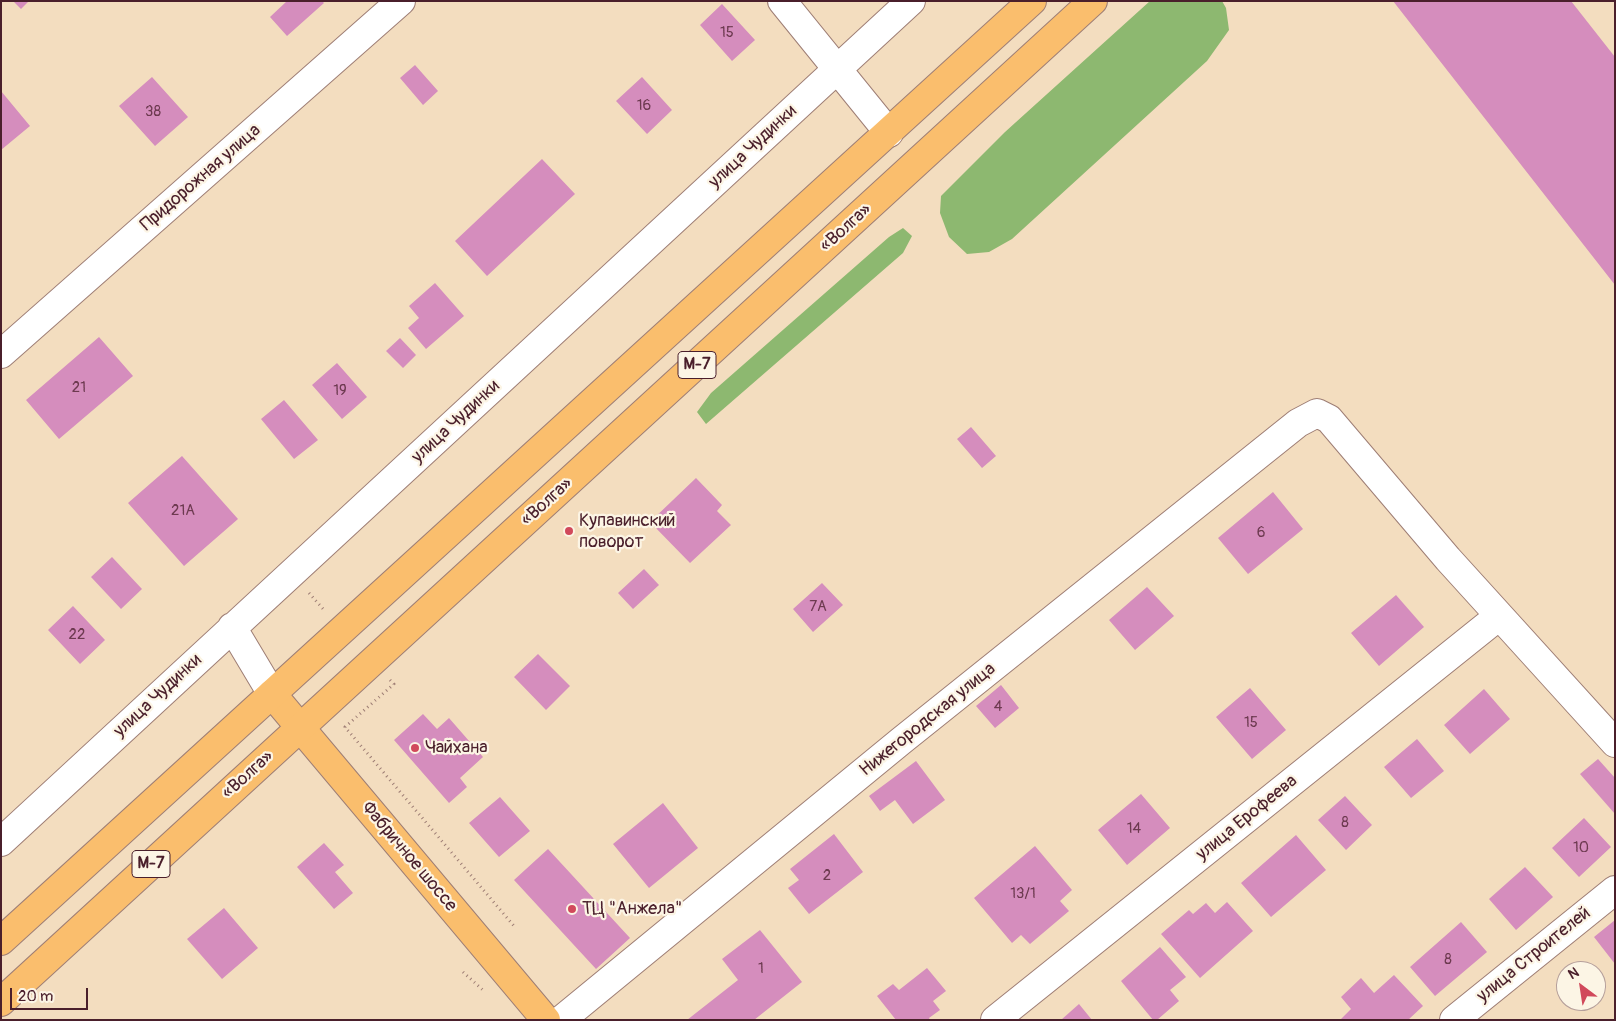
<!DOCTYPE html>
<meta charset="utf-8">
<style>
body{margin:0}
#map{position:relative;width:1616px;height:1021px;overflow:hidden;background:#f3ddbf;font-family:Pangolin,sans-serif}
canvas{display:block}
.frame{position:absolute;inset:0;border:2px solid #4a1f2b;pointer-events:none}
.north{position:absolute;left:1556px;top:961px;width:50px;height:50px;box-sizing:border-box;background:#fcf5e5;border:1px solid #b59f9b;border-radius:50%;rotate:329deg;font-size:14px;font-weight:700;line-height:20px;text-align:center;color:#4a1f2b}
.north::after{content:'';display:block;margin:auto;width:18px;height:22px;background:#d1495b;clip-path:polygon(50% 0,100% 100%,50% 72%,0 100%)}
.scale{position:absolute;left:10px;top:988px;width:78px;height:22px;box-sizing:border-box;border:2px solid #4a1f2b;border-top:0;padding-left:6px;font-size:15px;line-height:18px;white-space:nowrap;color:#4a1f2b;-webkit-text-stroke:4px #fcf5e5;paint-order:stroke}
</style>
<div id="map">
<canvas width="1616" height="1021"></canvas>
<div class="frame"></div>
<div class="north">N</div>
<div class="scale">20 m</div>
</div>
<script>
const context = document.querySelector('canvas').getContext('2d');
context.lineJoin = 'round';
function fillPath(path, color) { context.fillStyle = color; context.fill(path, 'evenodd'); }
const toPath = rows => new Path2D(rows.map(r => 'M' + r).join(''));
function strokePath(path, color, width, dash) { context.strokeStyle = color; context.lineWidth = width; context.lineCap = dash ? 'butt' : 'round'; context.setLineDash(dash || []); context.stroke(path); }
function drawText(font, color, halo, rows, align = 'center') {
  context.font = font + ' Pangolin,sans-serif'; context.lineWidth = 4.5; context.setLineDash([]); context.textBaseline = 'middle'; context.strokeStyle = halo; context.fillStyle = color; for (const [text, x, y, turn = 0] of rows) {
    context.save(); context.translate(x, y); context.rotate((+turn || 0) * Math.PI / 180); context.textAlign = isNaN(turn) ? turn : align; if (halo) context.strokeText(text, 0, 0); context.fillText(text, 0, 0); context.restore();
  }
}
fillPath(toPath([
 [1150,1,1222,1,1226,8,1229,30,1207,61,1012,239,989,252,967,254,949,237,940,213,941,196,1005,132],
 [903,228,912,236,903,253,706,424,697,412,711,393,889,237]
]), '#8db870');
fillPath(toPath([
 [13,1,29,1,21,9],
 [287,1,322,1,324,3,287,36,270,17],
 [1393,1,1571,1,1615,57,1615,285],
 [722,4,755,40,732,61,700,25],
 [415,65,438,91,423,105,400,78],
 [152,77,188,117,155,146,119,106],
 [642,77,672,110,647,134,616,101],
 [1,91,30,126,1,150],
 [542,159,575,194,487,276,455,241],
 [435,283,464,316,426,349,408,328,419,318,409,306],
 [99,337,133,376,59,439,26,400],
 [400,338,416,355,403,368,386,351],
 [337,363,367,397,342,419,312,385],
 [284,400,318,440,294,459,261,419],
 [971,427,996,456,982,468,957,439],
 [182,456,238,519,184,566,128,503],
 [696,478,722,505,717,511,731,525,690,563,650,522],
 [1273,492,1303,529,1248,574,1218,538],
 [112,557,142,589,121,609,91,577],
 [644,569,659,585,633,609,618,593],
 [822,583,843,605,813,632,793,609],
 [1147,587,1174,616,1135,650,1109,620],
 [1396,595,1424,627,1379,666,1351,633],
 [73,606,105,640,80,664,48,630],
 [538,654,570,686,546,710,514,677],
 [1001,685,1019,708,995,728,976,706],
 [1250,688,1286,730,1252,759,1216,717],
 [1484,689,1510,719,1470,754,1444,725],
 [423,714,437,729,449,718,483,757,460,778,467,787,449,803,394,740],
 [1417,739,1444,771,1411,798,1384,767],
 [1598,759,1615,778,1615,814,1580,774],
 [916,761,945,800,913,824,895,800,880,811,869,796],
 [1141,794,1170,828,1127,865,1098,830],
 [1345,796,1372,825,1346,850,1318,820],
 [500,797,530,831,499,857,469,823],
 [663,803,698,848,649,888,613,844],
 [1584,818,1611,847,1579,877,1552,848],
 [834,834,863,872,809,914,788,888,799,880,790,869],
 [1296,835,1326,870,1271,917,1241,883],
 [324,843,344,865,335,872,353,893,334,909,297,867],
 [1035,846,1072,890,1060,901,1069,911,1030,944,1021,935,1012,943,974,898],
 [548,849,630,938,596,969,514,880],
 [1525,867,1553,897,1516,930,1489,899],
 [1227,902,1253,931,1200,978,1161,934,1189,910,1193,914,1206,903,1215,913],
 [224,908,258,948,222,979,187,939],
 [1615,920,1615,964,1594,937],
 [1461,922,1487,952,1435,996,1410,967],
 [760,930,802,982,754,1020,687,1020,738,980,722,959],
 [1160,947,1186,977,1170,990,1179,1001,1157,1020,1153,1020,1121,981],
 [927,968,946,991,933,1001,940,1010,929,1018,930,1020,896,1020,877,996,893,984,899,990],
 [1394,975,1423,1006,1408,1020,1340,1020,1351,1009,1341,997,1361,978,1374,993],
 [1079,1004,1092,1020,1061,1020]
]), '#d58dbd');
const minor = toPath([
 [782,1,889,133],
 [1,354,401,1],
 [232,627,272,694],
 [1,842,911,1],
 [561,1020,901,741,1298,423,1317,413,1329,419,1448,559,1615,743],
 [995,1020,1499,616],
 [1454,1020,1615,890]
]);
const major = toPath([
 [272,694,546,1020]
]);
const highway = toPath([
 [1,941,1032,1],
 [1,1002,1093,1]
]);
strokePath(minor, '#9e7e75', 30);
strokePath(major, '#9e7e75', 30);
strokePath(highway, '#9e7e75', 30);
strokePath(toPath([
 [309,593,325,611],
 [390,680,394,684,345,727,514,926],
 [463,972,484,991]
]), '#9e7e75', 3, [1, 4]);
strokePath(minor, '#fff', 28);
strokePath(major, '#fabe6d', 28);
strokePath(highway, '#fabe6d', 28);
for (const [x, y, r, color] of [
 [569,531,5,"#d1495b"],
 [415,748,5,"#d1495b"],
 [572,909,5,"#d1495b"]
]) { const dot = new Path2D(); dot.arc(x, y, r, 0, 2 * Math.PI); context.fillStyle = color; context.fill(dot); strokePath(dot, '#fcf5e5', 2); }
drawText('15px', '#6d3a50', null, [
 ["15",727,33],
 ["16",644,106],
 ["38",153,112],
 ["21",79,388],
 ["19",340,391],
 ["21А",183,511],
 ["6",1261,533],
 ["7А",818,607],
 ["22",77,635],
 ["4",998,707],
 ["15",1251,723],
 ["8",1345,823],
 ["14",1134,829],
 ["10",1581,848],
 ["2",827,876],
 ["13/1",1023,894],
 ["8",1448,960],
 ["1",761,969]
]);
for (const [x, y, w] of [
 [697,365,38],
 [151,864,38]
]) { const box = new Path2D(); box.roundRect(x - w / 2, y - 13.5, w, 27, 4); context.fillStyle = '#fcf5e5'; context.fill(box); strokePath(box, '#4a1f2b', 1); }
drawText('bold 16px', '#4a1f2b', null, [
 ["М-7",697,365],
 ["М-7",151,864]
]);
drawText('18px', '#4a1f2b', '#fcf5e5', [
 ["улица Чудинки",753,147,-43],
 ["Придорожная улица",201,178,-41],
 ["«Волга»",846,228,-42],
 ["улица Чудинки",456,422,-43],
 ["«Волга»",547,502,-42],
 ["улица Чудинки",158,696,-43],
 ["Нижегородская улица",928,720,-39],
 ["«Волга»",248,775,-42],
 ["улица Ерофеева",1247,818,-39],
 ["Фабричное шоссе",409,857,50],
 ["улица Строителей",1534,955,-39]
]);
drawText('18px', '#4a1f2b', '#fcf5e5', [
 ["Купавинский",579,521],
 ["поворот",579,542],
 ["Чайхана",425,748],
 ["ТЦ \"Анжела\"",582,909]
], 'left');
</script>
